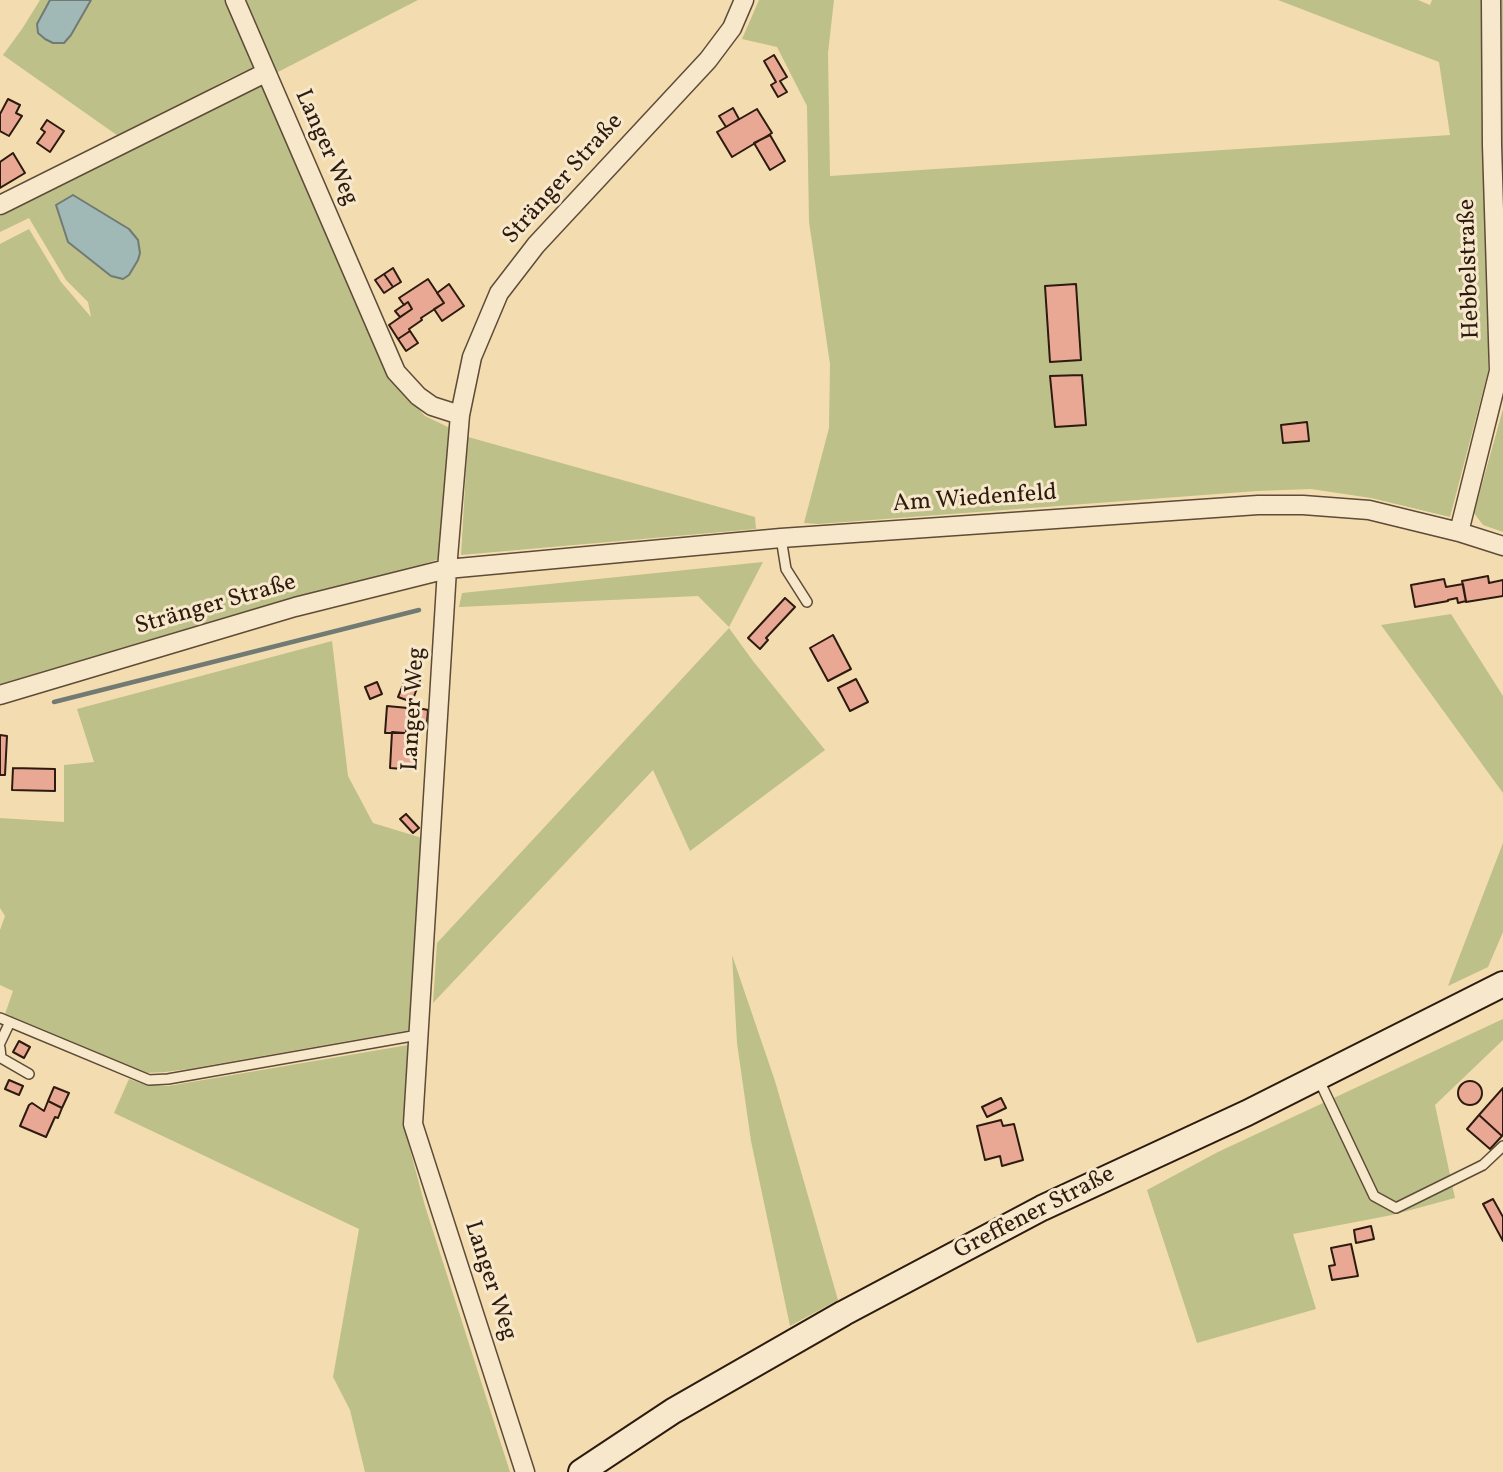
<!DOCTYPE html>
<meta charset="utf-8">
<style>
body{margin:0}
canvas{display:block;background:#f3dcaf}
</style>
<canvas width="1503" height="1472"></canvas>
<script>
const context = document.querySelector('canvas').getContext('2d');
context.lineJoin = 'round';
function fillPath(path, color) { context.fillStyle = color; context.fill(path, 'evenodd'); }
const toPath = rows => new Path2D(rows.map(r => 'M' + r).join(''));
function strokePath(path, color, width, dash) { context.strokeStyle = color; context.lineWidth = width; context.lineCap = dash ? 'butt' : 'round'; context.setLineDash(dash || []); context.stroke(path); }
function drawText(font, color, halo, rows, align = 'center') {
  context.font = font + ' Vollkorn,serif'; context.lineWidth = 6; context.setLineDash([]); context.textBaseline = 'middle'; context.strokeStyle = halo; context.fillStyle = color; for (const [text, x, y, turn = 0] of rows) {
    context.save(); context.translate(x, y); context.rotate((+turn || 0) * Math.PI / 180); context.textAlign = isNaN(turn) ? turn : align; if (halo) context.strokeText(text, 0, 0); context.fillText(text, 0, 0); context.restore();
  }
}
fillPath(toPath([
 [40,0,418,0,276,73,268,60,226,80,121,138,3,55,22,29],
 [759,0,834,0,828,53,830,176,1450,135,1439,62,1278,0,1418,0,1430,5,1432,0,1503,0,1503,288,1488,283,1488,372,1450,517,1371,498,1311,489,1257,491,818,524,804,523,829,428,830,364,809,222,807,106,777,47,742,39],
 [260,81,357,295,413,403,425,416,450,428,439,559,415,567,287,600,0,687,0,244,29,229,61,282,91,317,88,302,66,280,29,218,0,232,0,216],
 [1503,409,1503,532,1483,525,1474,513],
 [468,437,755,517,756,529,461,555],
 [763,562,729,627,698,596,459,607,462,593],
 [1451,614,1503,696,1503,793,1381,625],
 [729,628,753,661,825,750,690,851,653,770,433,1003,437,943],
 [332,641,348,776,373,823,422,838,410,1030,188,1069,165,1072,145,1073,5,1014,13,991,0,985,0,930,5,916,0,908,0,818,64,822,64,765,94,762,77,709],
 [1503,843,1503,932,1488,967,1448,986],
 [732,955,775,1081,838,1300,790,1326,751,1141,737,1043],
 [1503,1019,1503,1040,1435,1105,1455,1198,1392,1215,1293,1234,1316,1309,1197,1343,1147,1190,1218,1152],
 [408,1045,406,1134,425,1206,510,1472,365,1472,350,1410,333,1377,359,1229,114,1113,129,1079,146,1085,168,1086]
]), '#bdc089');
const water = toPath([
 [50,0,91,0,71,35,64,43,53,43,45,39,38,33,37,24,50,0],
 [73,195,129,229,138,240,140,253,138,260,129,275,123,279,111,276,68,242,56,205,73,195]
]);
fillPath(water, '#a0b9b6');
strokePath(water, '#727a74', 2);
strokePath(toPath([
 [54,702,419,610]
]), '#727a74', 4.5);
const building = toPath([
 [774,55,787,77,780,81,787,92,778,97,771,85,776,82,764,61,774,55],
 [8,99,20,105,16,113,22,116,9,136,0,131,0,114,8,99],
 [733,108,739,119,726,127,719,116,733,108],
 [757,109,772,133,732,157,717,132,757,109],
 [47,120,64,131,50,152,37,143,45,132,41,129,47,120],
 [770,135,785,161,770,170,754,143,770,135],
 [13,153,25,173,0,188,0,162,13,153],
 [393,268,401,282,393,287,384,274,393,268],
 [384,274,393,287,384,293,375,280,384,274],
 [428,279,444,303,421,318,422,320,409,329,410,331,398,339,389,325,412,309,408,302,404,305,399,298,428,279],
 [449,284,464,306,442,321,434,309,444,303,437,293,449,284],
 [1076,284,1081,360,1050,362,1045,286,1076,284],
 [408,302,412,309,400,317,395,311,408,302],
 [410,331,418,343,406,351,398,339,410,331],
 [1082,375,1086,425,1055,427,1050,376,1082,375],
 [1307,422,1309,441,1283,443,1281,425,1307,422],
 [1488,576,1489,583,1503,580,1503,596,1466,602,1462,581,1488,576],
 [1444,579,1446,587,1463,584,1466,601,1458,603,1457,598,1448,600,1448,601,1415,607,1411,585,1444,579],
 [785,598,795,607,766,638,768,640,760,649,748,638,785,598],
 [833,635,851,669,828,681,810,648,833,635],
 [407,675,420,680,412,702,398,697,407,675],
 [856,679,868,702,850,711,838,688,856,679],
 [377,682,382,694,370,699,365,687,377,682],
 [387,706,408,708,406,733,385,733,387,706],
 [418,708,428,710,427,722,417,721,418,708],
 [392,732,418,734,417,744,418,744,415,770,390,768,392,732],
 [0,735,7,736,5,775,0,775,0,735],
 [13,768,55,769,55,791,12,790,13,768],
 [406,814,419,828,413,833,400,819,406,814],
 [19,1041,30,1047,24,1058,13,1052,19,1041],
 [9,1080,23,1086,19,1095,5,1089,9,1080],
 '1458 1093a12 12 0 1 1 24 0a12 12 0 1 1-24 0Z',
 [54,1087,69,1093,62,1108,48,1101,54,1087],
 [1503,1088,1503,1134,1502,1136,1479,1115,1503,1088],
 [1001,1098,1006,1108,987,1117,982,1107,1001,1098],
 [48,1101,62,1108,58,1118,55,1117,46,1137,20,1126,29,1105,32,1103,44,1111,48,1101],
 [1479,1115,1502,1136,1490,1149,1467,1129,1479,1115],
 [1001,1120,1003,1126,1014,1124,1023,1160,1002,1166,1000,1156,985,1160,977,1126,1001,1120],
 [1493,1199,1503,1217,1503,1241,1483,1204,1493,1199],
 [1371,1226,1374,1239,1356,1243,1354,1230,1371,1226],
 [1351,1244,1358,1276,1332,1280,1329,1266,1335,1265,1331,1248,1351,1244]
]);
fillPath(building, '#e9a893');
strokePath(building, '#2d1b10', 2);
const lane = toPath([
 [781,538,786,569,807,602],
 [0,1018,149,1080,168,1079,418,1035],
 [0,1043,10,1022],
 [0,1048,1,1058,29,1074],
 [1319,1080,1374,1196,1396,1208,1483,1165,1503,1146]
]);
const street = toPath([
 [235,0,396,372,418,396,432,406,460,415],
 [0,205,265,73],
 [1459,532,1499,371,1492,145,1491,0],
 [0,695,295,607,447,569,781,538,1258,505,1303,505,1369,510,1459,532,1503,546],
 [525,1472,413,1124,447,569,460,415,472,357,499,293,536,245,708,60,732,28,744,0]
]);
const secondary = toPath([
 [581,1472,673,1411,844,1313,1042,1208,1247,1113,1503,984]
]);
strokePath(lane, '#5e4b38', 12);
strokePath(street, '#5e4b38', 21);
strokePath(secondary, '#2d1b10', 28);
strokePath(lane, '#f7e8cb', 9);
strokePath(street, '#f7e8cb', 18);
strokePath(secondary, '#f7e8cb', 24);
drawText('24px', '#2d1b10', '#f7e8cb', [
 ["Langer Weg",325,148,66],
 ["Stränger Straße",564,180,-48],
 ["Hebbelstraße",1471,269,-92],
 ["Am Wiedenfeld",975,500,-4],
 ["Stränger Straße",216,606,-16],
 ["Langer Weg",415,709,-87],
 ["Greffener Straße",1035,1214,-27],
 ["Langer Weg",489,1281,72]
]);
</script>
